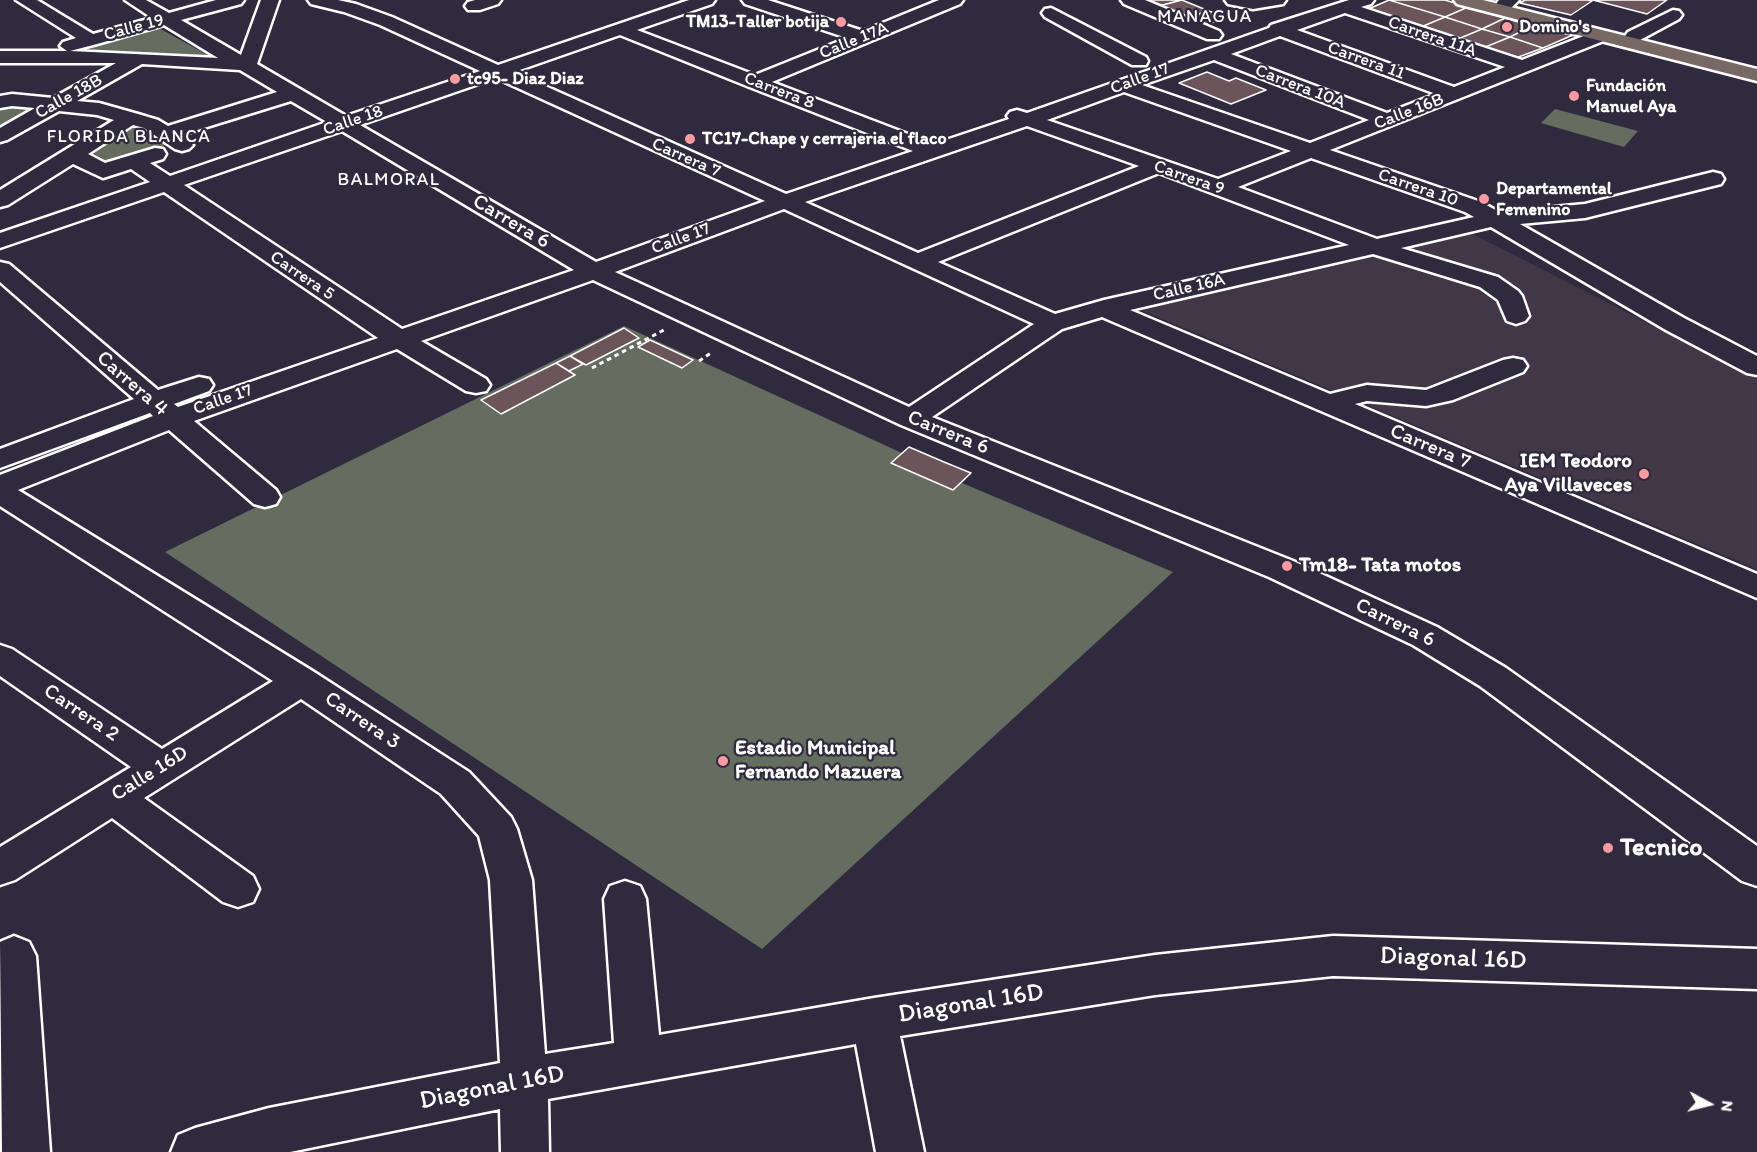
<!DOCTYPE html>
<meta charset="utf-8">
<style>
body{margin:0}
#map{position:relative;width:1757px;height:1152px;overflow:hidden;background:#2f2a3d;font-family:Itim,sans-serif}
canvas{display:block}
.north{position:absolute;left:1679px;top:1074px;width:60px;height:60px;-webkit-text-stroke:4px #2f2a3d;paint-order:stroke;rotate:97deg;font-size:16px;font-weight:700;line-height:24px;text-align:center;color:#fff}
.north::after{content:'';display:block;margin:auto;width:21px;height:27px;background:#fff;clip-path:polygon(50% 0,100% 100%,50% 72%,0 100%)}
</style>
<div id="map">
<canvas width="1757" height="1152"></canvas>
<div class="north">N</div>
</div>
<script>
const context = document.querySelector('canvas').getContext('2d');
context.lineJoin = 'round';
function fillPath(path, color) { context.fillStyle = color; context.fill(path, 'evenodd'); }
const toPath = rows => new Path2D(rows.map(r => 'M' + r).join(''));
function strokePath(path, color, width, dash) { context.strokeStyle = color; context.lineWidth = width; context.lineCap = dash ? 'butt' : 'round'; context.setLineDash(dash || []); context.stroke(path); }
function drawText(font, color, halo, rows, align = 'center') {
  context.font = font + ' Itim,sans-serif'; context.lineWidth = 4.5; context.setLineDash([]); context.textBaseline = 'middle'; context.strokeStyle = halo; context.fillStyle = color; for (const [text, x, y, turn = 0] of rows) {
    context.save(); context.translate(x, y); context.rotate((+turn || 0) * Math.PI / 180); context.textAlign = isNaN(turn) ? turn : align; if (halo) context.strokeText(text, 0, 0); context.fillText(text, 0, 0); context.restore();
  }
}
fillPath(toPath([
 [1471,233,1757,379,1757,569,1136,308]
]), '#413746');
fillPath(toPath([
 [155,26,215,59,174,54,65,52],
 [0,105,38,108,0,128],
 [1555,109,1638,131,1624,147,1541,123],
 [132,126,169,144,110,163,88,150],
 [624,326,902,453,909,447,971,473,962,483,1173,572,762,949,165,552]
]), '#656d61');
const building = toPath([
 [1143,0,1181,0,1159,6,1143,0],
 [1182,0,1209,11,1185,18,1159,6,1182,0],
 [1389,0,1445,0,1468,7,1445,17,1389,0],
 [1389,0,1445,17,1421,27,1366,10,1389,0],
 [1525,0,1588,0,1592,1,1571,15,1520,3,1525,0],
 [1593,0,1667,0,1647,14,1593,0],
 [1468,7,1505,18,1482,29,1445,17,1468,7],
 [1209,11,1226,18,1204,25,1185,18,1209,11],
 [1445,17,1482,29,1458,39,1421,27,1445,17],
 [1505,18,1532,26,1510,37,1482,29,1505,18],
 [1532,26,1573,35,1543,48,1510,37,1532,26],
 [1482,29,1510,37,1483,48,1458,39,1482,29],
 [1510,37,1543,48,1513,59,1483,48,1510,37],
 [1207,72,1229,81,1236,78,1266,90,1231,104,1179,83,1207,72],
 [624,328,639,338,586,365,570,356,624,328],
 [650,340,693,360,682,368,638,347,650,340],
 [570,356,583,364,569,371,556,363,570,356],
 [556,363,575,375,501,414,481,400,556,363],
 [909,447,944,462,971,473,953,490,891,463,909,447]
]);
fillPath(building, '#6b555a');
strokePath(building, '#fff', 1.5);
const minor = toPath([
 [16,0,37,0,93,34,152,18,125,0,146,0,169,13,216,0,244,0,241,4,181,20,241,55,261,0,279,0,257,64,346,116,480,71,380,25,344,12,311,4,308,0,338,0,356,4,392,17,498,65,689,0,715,0,712,4,637,30,755,75,847,38,745,4,742,0,768,0,863,31,939,0,963,0,960,4,772,82,934,144,1009,119,1007,116,1010,112,1017,110,1027,113,1269,28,1271,25,1349,0,1374,0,1371,4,1361,7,1522,60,1594,32,1606,32,1609,36,1606,40,1330,150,1481,202,1499,212,1585,204,1713,172,1721,174,1724,179,1721,184,1585,218,1520,224,1684,318,1757,356,1757,375,1747,373,1666,330,1491,227,1401,248,1498,277,1518,291,1522,296,1529,316,1525,321,1516,324,1507,321,1498,300,1480,287,1373,254,1130,310,1330,394,1367,385,1426,390,1503,360,1513,358,1523,360,1527,366,1523,372,1453,400,1426,406,1367,401,1355,404,1757,574,1757,598,1102,317,1062,329,932,417,1293,561,1437,627,1506,668,1757,846,1757,886,1742,881,1480,686,1413,645,1269,577,901,425,593,280,421,341,486,379,490,385,486,391,476,393,466,391,397,349,194,421,276,490,280,497,276,504,265,507,254,504,169,430,18,490,314,672,469,772,511,817,517,829,532,880,545,1054,614,1043,604,899,610,886,625,881,640,886,646,899,659,1035,874,998,1155,955,1333,936,1757,949,1757,989,1333,976,1155,995,900,1036,924,1152,876,1152,856,1044,548,1099,549,1152,501,1152,500,1109,290,1152,171,1152,178,1135,195,1128,269,1108,500,1063,490,880,479,836,441,794,301,699,144,798,253,876,259,889,253,902,238,907,223,902,112,818,15,880,0,885,0,847,131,767,0,676,0,645,12,649,162,749,273,681,0,506,0,475,153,416,150,413,0,468,0,449,134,399,0,282,0,262,9,264,158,390,199,377,209,379,213,385,209,391,174,404,178,407,378,338,164,192,0,248,0,233,150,182,131,169,103,178,73,164,8,205,0,207,0,190,114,120,97,115,59,111,7,140,0,142,0,128,35,108,12,106,0,108,0,96,12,94,53,98,116,63,0,63,0,51,67,51,60,46,63,42,76,38,16,0],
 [1345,13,1505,67,1454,87,1297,30,1345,13],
 [164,25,218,58,70,51,97,44,164,25],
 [620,35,747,86,913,151,786,194,514,72,620,35],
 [1280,36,1436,94,1387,113,1231,54,1280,36],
 [1214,60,1369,120,1310,143,1142,85,1214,60],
 [142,64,240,70,277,92,168,126,158,120,138,114,99,103,77,101,142,64],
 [496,78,765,201,596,262,360,125,496,78],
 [1124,92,1291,151,1218,179,1047,120,1124,92],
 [291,101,327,122,170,176,150,163,163,159,166,154,163,149,155,148,105,163,88,154,133,125,144,128,175,149,182,151,189,149,193,145,181,135,291,101],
 [1027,126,1139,166,918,253,805,202,1027,126],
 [342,131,574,270,402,329,184,185,342,131],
 [1311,158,1465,212,1474,217,1377,239,1238,187,1311,158],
 [1159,173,1349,245,1104,300,1055,314,938,262,1159,173],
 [784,209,1034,324,909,407,615,272,784,209],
 [475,0,501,0,498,4,480,10,468,10,465,6,468,2,475,0],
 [1121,0,1145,0,1219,31,1222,35,1219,39,1207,39,1124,4,1121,0],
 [1225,0,1286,0,1283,4,1253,9,1228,4,1225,0],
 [1499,0,1519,0,1511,8,1505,9,1499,8,1496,4,1499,0],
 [1051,8,1146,57,1148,61,1146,65,1132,65,1045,17,1042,13,1045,9,1051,8],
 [1673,10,1679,11,1682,15,1679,19,1640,40,1628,40,1625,36,1628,32,1673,10],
 [14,936,29,942,36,956,50,1152,2,1152,0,942,14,936]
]);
const major = toPath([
 [1454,0,1483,0,1757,69,1757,81,1457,4,1454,0]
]);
strokePath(minor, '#fff', 5);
strokePath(major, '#fff', 5);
strokePath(toPath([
 [699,361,711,353],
 [592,368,664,330]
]), '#fff', 3, [4.5, 4]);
fillPath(minor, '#2f2a3d');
fillPath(major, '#776864');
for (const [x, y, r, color] of [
 [841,22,6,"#ff9aa2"],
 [1507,27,6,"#ff9aa2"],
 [455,79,6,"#ff9aa2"],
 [1574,96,6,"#ff9aa2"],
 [690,139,6,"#ff9aa2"],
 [1484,199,6,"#ff9aa2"],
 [1644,474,6,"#ff9aa2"],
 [1287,566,6,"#ff9aa2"],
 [723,761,6,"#ff9aa2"],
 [1608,848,6,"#ff9aa2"]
]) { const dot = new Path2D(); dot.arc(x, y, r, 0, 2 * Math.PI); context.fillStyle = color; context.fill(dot); strokePath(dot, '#2f2a3d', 2); }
context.letterSpacing = '1.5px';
drawText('18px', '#fff', '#2f2a3d', [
 ["MANAGUA",1205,17],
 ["FLORIDA BLANCA",129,137],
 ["BALMORAL",389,180]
]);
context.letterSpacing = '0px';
drawText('bold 18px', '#fff', '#2f2a3d', [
 ["TM13-Taller botija",829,22,"right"],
 ["Domino's",1519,27],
 ["tc95- Diaz Diaz",467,79],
 ["Fundación",1586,86],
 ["Manuel Aya",1586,107],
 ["TC17-Chape y cerrajeria el flaco",702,139],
 ["Departamental",1496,189],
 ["Femenino",1496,210]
], 'left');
drawText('18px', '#fff', '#2f2a3d', [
 ["Calle 19",134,28,-15],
 ["Carrera 11A",1432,37,19],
 ["Calle 17A",854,41,-22],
 ["Carrera 11",1366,61,20],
 ["Calle 17",1140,79,-20],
 ["Carrera 10A",1300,87,21],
 ["Carrera 8",779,91,21],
 ["Calle 18B",69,97,-29],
 ["Calle 16B",1409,112,-21],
 ["Calle 18",353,121,-19],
 ["Carrera 7",686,158,24],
 ["Carrera 9",1189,178,19],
 ["Carrera 10",1418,188,19],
 ["Calle 17",681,239,-20],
 ["Carrera 5",302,276,34],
 ["Calle 16A",1189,288,-13],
 ["Calle 17",223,400,-19]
]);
drawText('21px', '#fff', '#2f2a3d', [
 ["Carrera 6",511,222,31],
 ["Carrera 4",132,384,41],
 ["Carrera 6",948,433,22],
 ["Carrera 7",1430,447,23],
 ["Carrera 6",1395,623,26],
 ["Carrera 2",81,713,34],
 ["Carrera 3",362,721,34],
 ["Calle 16D",150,774,-32]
]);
drawText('bold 21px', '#fff', '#2f2a3d', [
 ["IEM Teodoro",1632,462,"right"],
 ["Aya Villaveces",1632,486,"right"],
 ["Tm18- Tata motos",1299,566],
 ["Estadio Municipal",735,749],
 ["Fernando Mazuera",735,773]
], 'left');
drawText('bold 26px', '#fff', '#2f2a3d', [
 ["Tecnico",1620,848]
], 'left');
drawText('26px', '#fff', '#2f2a3d', [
 ["Diagonal 16D",1453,959,2],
 ["Diagonal 16D",971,1004,-9],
 ["Diagonal 16D",492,1088,-11]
]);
</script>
